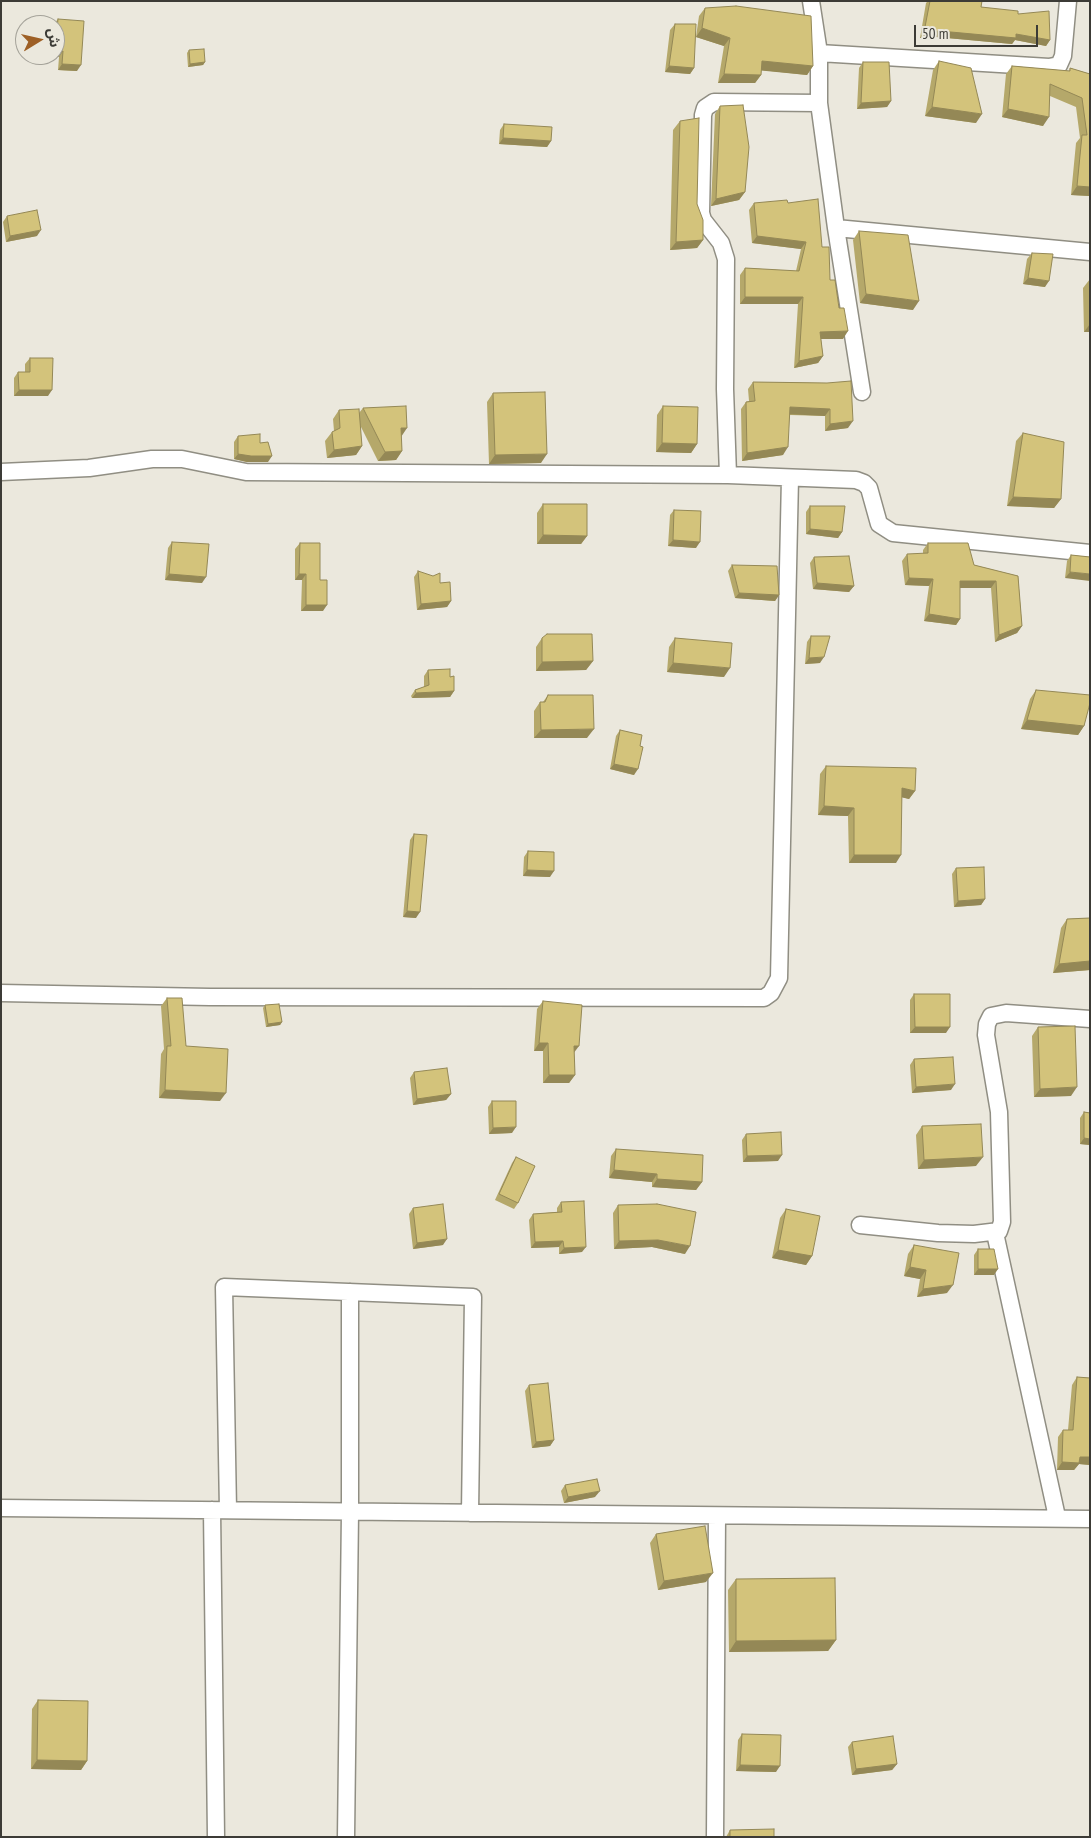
<!DOCTYPE html>
<meta charset="utf-8">
<style>
body{margin:0}
#map{position:relative;width:1091px;height:1838px;overflow:hidden;background:#ebe8dd;font-family:"PT Sans Narrow","Noto Sans Arabic",sans-serif}
canvas{display:block}
.frame{position:absolute;inset:0;border:2px solid #3c3b36;pointer-events:none}
.north{position:absolute;left:15px;top:15px;width:50px;height:50px;box-sizing:border-box;background:#ebe8dd;border:1px solid #a5a39a;border-radius:50%;rotate:81deg;font-size:14px;font-weight:700;line-height:20px;text-align:center;color:#3c3b36}
.north::after{content:'';display:block;margin:auto;width:18px;height:22px;background:#9e6026;clip-path:polygon(50% 0,100% 100%,50% 72%,0 100%)}
.scale{position:absolute;left:914px;top:25px;width:124px;height:22px;box-sizing:border-box;border:2px solid #3c3b36;border-top:0;padding-left:6px;font-size:15px;line-height:18px;white-space:nowrap;color:#3c3b36;-webkit-text-stroke:4px #ebe8dd;paint-order:stroke}
</style>
<div id="map">
<canvas width="1091" height="1838"></canvas>
<div class="frame"></div>
<div class="north">ش</div>
<div class="scale">50 m</div>
</div>
<script>
const context = document.querySelector('canvas').getContext('2d');
context.lineJoin = 'round';
const toPath = rows => new Path2D(rows.map(r => 'M' + r).join(''));
function strokePath(path, color, width, dash) { context.strokeStyle = color; context.lineWidth = width; context.lineCap = dash ? 'butt' : 'round'; context.setLineDash(dash || []); context.stroke(path); }
function fillPath(path, color) { context.fillStyle = color; context.fill(path, 'evenodd'); }
const minor = toPath([
 [811,1,819,53,819,103,836,228,862,392],
 [819,53,1049,67,1059,65,1063,56,1068,1],
 [836,228,1090,252],
 [1,472,89,468,152,459,182,459,246,472,728,475,856,480,864,483,869,488,879,524,893,533,1090,553],
 [728,475,725,389,726,259,721,243,703,220,701,213,703,115,705,108,714,102,819,103],
 [1,993,210,997,764,998,771,993,779,978,790,478],
 [860,1225,938,1233,974,1234,999,1231,1002,1222,999,1112,986,1035,987,1024,991,1016,1006,1013,1090,1019],
 [995,1233,1057,1517],
 [1,1508,1090,1519],
 [212,1510,216,1837],
 [228,1510,224,1287,473,1297,470,1513],
 [346,1837,350,1512,350,1292],
 [715,1837,717,1516]
]);
strokePath(minor, '#908e83', 19);
strokePath(minor, '#fff', 16);
fillPath(toPath([
 [928,1,982,1,981,7,1018,14,1050,40,1046,46,1015,40,1012,44,936,37,920,38,926,3],
 [705,8,813,66,807,75,761,70,761,75,755,83,718,83,724,46,696,37,699,16],
 [58,19,77,71,58,70,59,57,51,56,51,55,55,55,55,25,53,25],
 [675,24,694,68,690,74,665,72,670,30],
 [189,50,205,62,203,65,188,67,187,53],
 [939,61,976,123,925,116,933,70],
 [863,62,891,101,887,107,857,109,859,68],
 [1012,66,1069,71,1070,68,1090,74,1090,196,1071,195,1076,143,1080,138,1076,107,1050,96,1043,126,1002,117,1006,74],
 [720,106,745,192,739,200,711,206,715,114],
 [680,121,697,204,703,240,697,248,670,250,673,130],
 [504,124,551,141,547,147,499,144,500,130],
 [754,203,788,203,822,247,830,280,843,339,821,339,823,356,818,363,794,368,798,304,740,304,740,275,745,268,796,271,801,249,752,243,749,210],
 [7,216,37,236,6,242,3,222],
 [859,231,913,310,860,303,853,240],
 [1032,253,1045,287,1023,284,1027,259],
 [1090,279,1090,332,1084,332,1083,288],
 [30,358,48,396,14,396,14,378,18,372,25,372,25,364],
 [753,382,827,383,848,428,825,431,825,416,790,415,783,455,742,461,741,409,746,402,749,401,748,389],
 [493,393,541,463,489,464,487,402],
 [663,406,697,444,691,453,656,452,657,415],
 [363,408,401,436,402,451,396,460,378,461,360,425,362,446,356,455,327,458,325,441,332,432,334,431,333,419,339,410,359,413],
 [1023,433,1061,499,1054,508,1007,506,1016,441],
 [238,436,260,443,268,462,247,462,234,459,234,442],
 [543,504,587,536,581,544,537,544,537,513],
 [810,506,842,532,838,538,806,534,806,512],
 [674,510,696,548,668,546,670,515],
 [172,542,202,583,165,580,168,548],
 [300,543,323,611,301,611,302,580,295,580,295,549],
 [928,543,974,565,1018,576,1022,626,1017,633,995,642,991,588,960,588,960,619,956,625,924,621,929,586,905,585,902,561,907,554,923,554,923,550],
 [1071,555,1090,557,1065,578,1067,561],
 [814,557,854,586,849,592,813,589,810,563],
 [732,565,779,595,775,601,735,598,728,571],
 [418,571,440,583,451,601,447,607,417,610,414,577],
 [811,636,820,663,805,664,807,642],
 [542,638,593,661,586,670,536,671,536,647],
 [675,638,724,677,667,672,669,647],
 [428,670,454,691,450,697,412,698,411,696,415,690,424,687,424,676],
 [1036,690,1084,726,1078,735,1021,729,1030,699],
 [548,695,587,738,534,738,534,711,540,702,543,702],
 [620,730,640,746,634,775,610,769,616,736],
 [826,766,915,791,909,799,902,797,896,863,849,863,848,816,818,815,820,774],
 [414,834,416,918,403,917,410,840],
 [528,851,550,877,523,876,524,857],
 [956,868,985,899,981,905,954,907,952,874],
 [1090,918,1090,970,1053,973,1061,928,1067,919],
 [914,994,946,1033,910,1033,910,1000],
 [167,998,186,1046,220,1101,159,1098,161,1054,164,1049,161,1006],
 [543,1001,574,1053,575,1075,569,1083,543,1083,543,1051,534,1051,537,1009],
 [265,1005,282,1022,280,1025,266,1027,263,1008],
 [1038,1027,1071,1096,1034,1097,1032,1036],
 [914,1059,951,1090,912,1093,910,1065],
 [414,1072,451,1094,446,1100,413,1105,410,1078],
 [492,1101,512,1133,489,1134,488,1107],
 [1084,1112,1090,1113,1090,1145,1080,1144,1080,1118],
 [922,1126,976,1166,918,1169,916,1135],
 [746,1134,778,1161,743,1162,742,1140],
 [616,1149,702,1182,696,1190,652,1187,652,1182,609,1178,611,1156],
 [516,1157,518,1203,514,1209,495,1200,512,1163],
 [561,1202,582,1252,559,1254,559,1247,531,1248,529,1220,533,1214,557,1212,557,1208],
 [618,1205,685,1254,652,1247,614,1249,613,1213],
 [413,1208,443,1245,413,1249,409,1214],
 [786,1209,812,1256,806,1265,772,1258,780,1218],
 [914,1245,947,1293,917,1297,920,1279,904,1276,908,1254],
 [978,1249,994,1275,974,1275,974,1255],
 [1077,1377,1090,1378,1090,1465,1079,1464,1074,1470,1057,1470,1058,1437,1063,1430,1068,1430,1072,1385],
 [529,1385,554,1440,550,1446,532,1448,525,1391],
 [565,1485,595,1497,564,1503,561,1491],
 [656,1534,706,1582,658,1590,650,1543],
 [736,1579,836,1640,828,1651,729,1652,728,1590],
 [38,1700,87,1761,81,1770,31,1769,32,1709],
 [742,1734,776,1772,736,1771,738,1740],
 [852,1742,897,1764,892,1770,852,1775,848,1747],
 [730,1830,774,1837,726,1837]
]), '#b5a86a');
fillPath(toPath([
 [702,28,730,38,724,46,696,37],
 [940,31,1016,34,1050,40,1046,46,1015,40,1012,44,936,37,920,38,924,32],
 [55,50,63,51,59,57,51,56,52,55,55,55],
 [762,61,813,66,807,75,756,70],
 [205,62,203,65,188,67,190,64],
 [62,64,81,65,77,71,58,70],
 [669,66,694,68,690,74,665,72],
 [724,74,761,75,755,83,718,83],
 [891,101,887,107,857,109,861,103],
 [932,107,982,114,976,123,925,116],
 [1008,109,1049,117,1043,126,1002,117],
 [503,138,551,141,547,147,499,144],
 [1077,186,1090,187,1090,196,1071,195],
 [745,192,739,200,711,206,716,199],
 [41,230,37,236,6,242,10,236],
 [757,236,806,242,801,249,752,243],
 [703,240,697,248,670,250,676,242],
 [1028,278,1049,281,1045,287,1023,284],
 [866,294,919,301,913,310,860,303],
 [745,297,803,297,798,304,740,304],
 [1090,324,1090,332,1084,332],
 [848,331,843,339,815,339,820,332],
 [823,356,818,363,794,368,799,361],
 [19,390,52,390,48,396,14,396],
 [790,407,830,409,825,416,785,414],
 [853,421,848,428,825,431,830,424],
 [401,428,407,428,401,437],
 [662,443,697,444,691,453,656,452],
 [362,446,356,455,327,458,334,450],
 [788,447,783,455,742,461,747,453],
 [402,451,396,460,378,461,385,452],
 [238,454,272,456,268,462,247,462,234,459],
 [547,454,541,463,489,464,495,455],
 [1013,497,1061,499,1054,508,1007,506],
 [810,529,842,532,838,538,806,534],
 [543,535,587,536,581,544,537,544],
 [673,540,700,542,696,548,668,546],
 [1070,572,1090,574,1090,581,1065,578],
 [169,574,206,577,202,583,165,580],
 [299,574,306,574,302,580,295,580],
 [909,578,933,579,929,586,905,585],
 [960,581,996,581,991,588,955,588],
 [817,583,854,586,849,592,813,589],
 [739,593,779,595,775,601,735,598],
 [451,601,447,607,417,610,421,604],
 [306,605,327,605,323,611,301,611],
 [929,614,960,619,956,625,924,621],
 [1022,626,1017,633,995,642,999,635],
 [824,657,820,663,805,664,809,658],
 [593,661,586,670,536,671,542,662],
 [673,663,730,668,724,677,667,672],
 [454,691,450,697,412,698,416,693],
 [1027,720,1084,726,1078,735,1021,729],
 [594,729,587,738,534,738,541,730],
 [614,764,638,769,634,775,610,769],
 [902,788,915,791,909,799,896,796],
 [824,806,854,808,848,816,818,815],
 [854,855,901,855,896,863,849,863],
 [527,870,554,871,550,877,523,876],
 [985,899,981,905,954,907,958,901],
 [407,911,420,912,416,918,403,917],
 [1090,961,1090,970,1053,973,1059,964],
 [282,1022,280,1025,266,1027,268,1024],
 [915,1027,950,1027,946,1033,910,1033],
 [539,1043,548,1043,543,1051,534,1051],
 [574,1046,579,1046,573,1054],
 [549,1075,575,1075,569,1083,543,1083],
 [955,1084,951,1090,912,1093,916,1087],
 [1077,1087,1071,1096,1034,1097,1040,1089],
 [165,1090,226,1093,220,1101,159,1098],
 [451,1094,446,1100,413,1105,417,1099],
 [516,1127,512,1133,489,1134,493,1128],
 [1084,1138,1090,1139,1090,1145,1080,1144],
 [782,1155,778,1161,743,1162,747,1156],
 [983,1157,976,1166,918,1169,924,1160],
 [614,1170,657,1174,652,1182,609,1178],
 [657,1179,702,1182,696,1190,652,1187],
 [447,1239,443,1245,413,1249,417,1243],
 [658,1240,690,1246,685,1254,652,1247,614,1249,619,1241],
 [563,1241,559,1247,531,1248,535,1242],
 [586,1247,582,1252,559,1254,564,1248],
 [778,1250,812,1256,806,1265,772,1258],
 [910,1267,926,1270,920,1279,904,1276],
 [978,1269,998,1269,994,1275,974,1275],
 [953,1285,947,1293,917,1297,923,1289],
 [554,1440,550,1446,532,1448,536,1442],
 [1080,1457,1090,1457,1090,1465,1079,1464,1074,1470,1057,1470,1062,1462],
 [600,1491,595,1497,564,1503,568,1497],
 [713,1573,706,1582,658,1590,664,1581],
 [836,1640,828,1651,729,1652,736,1641],
 [37,1760,87,1761,81,1770,31,1769],
 [897,1764,892,1770,852,1775,856,1769],
 [740,1765,780,1766,776,1772,736,1771]
]), '#948856');
const building = toPath([
 [930,1,982,1,981,7,1018,11,1018,14,1049,11,1050,40,1016,34,1016,38,940,31,924,32,930,1],
 [736,6,811,16,813,66,762,61,761,75,724,74,730,38,702,28,705,8,736,6],
 [58,19,84,21,81,65,62,64,63,51,55,50,58,19],
 [675,24,696,24,694,68,669,66,675,24],
 [204,49,205,62,190,64,189,50,204,49],
 [939,61,971,68,982,114,932,107,939,61],
 [863,62,889,62,891,101,861,103,863,62],
 [1012,66,1070,71,1070,68,1090,74,1090,187,1077,186,1082,135,1087,135,1082,98,1050,84,1049,117,1008,109,1012,66],
 [743,105,749,147,745,192,716,199,720,106,743,105],
 [699,118,697,204,703,220,703,240,676,242,680,121,699,118],
 [504,124,552,127,551,141,503,138,504,124],
 [818,199,822,247,829,247,830,280,835,280,839,308,844,308,848,331,820,332,823,356,799,361,803,297,745,297,745,268,799,271,806,242,757,236,754,203,787,200,788,203,818,199],
 [37,210,41,230,10,236,7,216,37,210],
 [859,231,908,235,919,301,866,294,859,231],
 [1032,253,1053,254,1049,281,1028,278,1032,253],
 [30,358,53,358,52,390,19,390,18,372,30,372,30,358],
 [851,381,853,421,830,424,830,409,790,407,788,447,747,453,746,402,755,401,753,382,827,383,851,381],
 [545,392,547,454,495,455,493,393,545,392],
 [406,406,407,428,401,428,402,451,385,452,363,408,406,406],
 [663,406,698,407,697,444,662,443,663,406],
 [359,409,362,446,334,450,332,432,340,428,339,410,359,409],
 [1023,433,1064,442,1061,499,1013,497,1023,433],
 [260,434,260,443,268,442,272,456,251,456,238,454,238,436,260,434],
 [543,504,587,504,587,536,543,535,543,504],
 [810,506,845,506,842,532,810,529,810,506],
 [674,510,701,511,700,542,673,540,674,510],
 [172,542,209,544,206,577,169,574,172,542],
 [300,543,320,543,320,580,327,580,327,605,306,605,306,574,299,574,300,543],
 [928,543,968,543,974,565,1018,576,1022,626,999,635,996,581,960,581,960,619,929,614,933,579,909,578,907,554,928,553,928,543],
 [1071,555,1090,557,1090,574,1070,572,1071,555],
 [849,556,854,586,817,583,814,557,849,556],
 [732,565,777,566,779,595,739,593,732,565],
 [418,571,433,576,440,573,440,583,450,582,451,601,421,604,418,571],
 [547,634,592,634,593,661,542,662,542,638,547,634],
 [811,636,830,636,824,657,809,658,811,636],
 [675,638,732,643,730,668,673,663,675,638],
 [450,669,450,677,454,676,454,691,416,693,415,690,429,685,428,670,450,669],
 [1036,690,1090,695,1090,703,1084,726,1027,720,1036,690],
 [548,695,593,695,594,729,541,730,540,702,545,702,548,695],
 [620,730,642,735,640,746,643,747,638,769,614,764,620,730],
 [826,766,916,768,915,791,902,788,901,855,854,855,854,808,824,806,826,766],
 [414,834,427,835,420,912,407,911,414,834],
 [528,851,554,852,554,871,527,870,528,851],
 [984,867,985,899,958,901,956,868,984,867],
 [1090,918,1090,961,1059,964,1067,919,1090,918],
 [914,994,950,994,950,1027,915,1027,914,994],
 [167,998,182,998,186,1046,228,1049,226,1093,165,1090,167,1046,171,1046,167,998],
 [543,1001,582,1005,579,1046,574,1046,575,1075,549,1075,548,1043,539,1043,543,1001],
 [279,1004,282,1022,268,1024,265,1005,279,1004],
 [1075,1026,1077,1087,1040,1089,1038,1027,1075,1026],
 [953,1057,955,1084,916,1087,914,1059,953,1057],
 [447,1068,451,1094,417,1099,414,1072,447,1068],
 [492,1101,516,1101,516,1127,493,1128,492,1101],
 [1084,1112,1090,1113,1090,1139,1084,1138,1084,1112],
 [981,1124,983,1157,924,1160,922,1126,981,1124],
 [781,1132,782,1155,747,1156,746,1134,781,1132],
 [616,1149,703,1155,702,1182,657,1179,657,1174,614,1170,616,1149],
 [516,1157,535,1166,518,1203,499,1194,516,1157],
 [584,1201,586,1247,564,1248,563,1241,535,1242,533,1214,562,1212,561,1202,584,1201],
 [443,1204,447,1239,417,1243,413,1208,443,1204],
 [657,1204,696,1212,690,1246,658,1240,619,1241,618,1205,657,1204],
 [786,1209,820,1216,812,1256,778,1250,786,1209],
 [914,1245,959,1253,953,1285,923,1289,926,1270,910,1267,914,1245],
 [978,1249,994,1249,998,1269,978,1269,978,1249],
 [1077,1377,1090,1378,1090,1457,1080,1457,1079,1463,1062,1462,1063,1430,1073,1430,1077,1377],
 [548,1383,554,1440,536,1442,529,1385,548,1383],
 [597,1479,600,1491,568,1497,565,1485,597,1479],
 [705,1526,713,1573,664,1581,656,1534,705,1526],
 [835,1578,836,1640,736,1641,736,1579,835,1578],
 [38,1700,88,1701,87,1761,37,1760,38,1700],
 [742,1734,781,1735,780,1766,740,1765,742,1734],
 [893,1736,897,1764,856,1769,852,1742,893,1736],
 [774,1829,774,1837,730,1837,730,1830,774,1829]
]);
fillPath(building, '#d3c37b');
strokePath(building, '#948856', 1);
</script>
